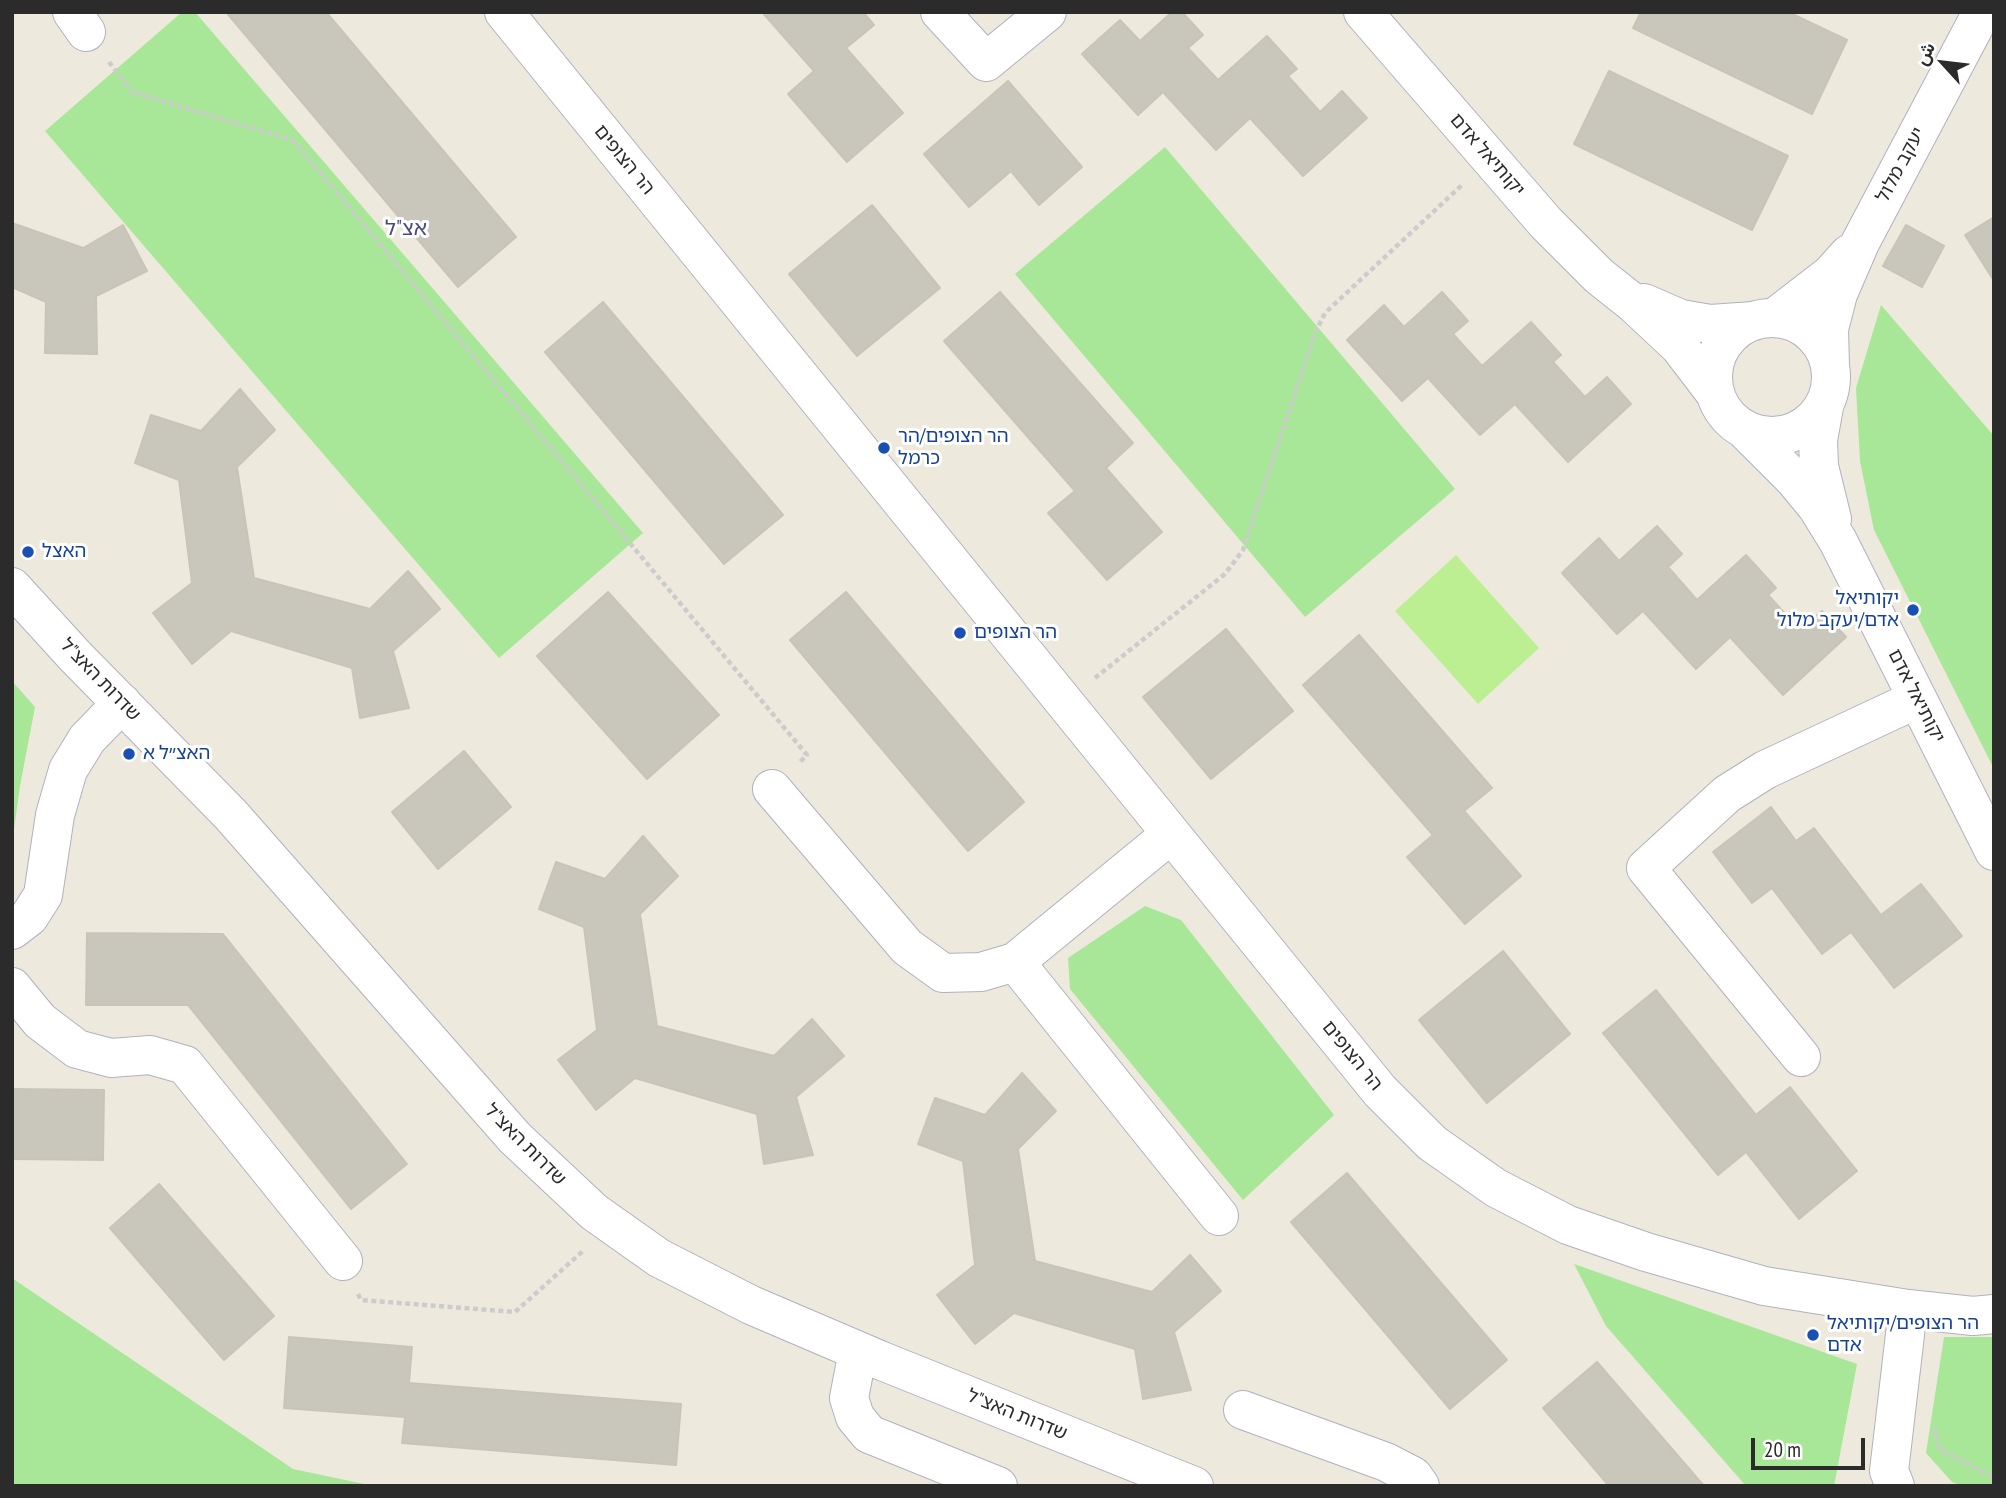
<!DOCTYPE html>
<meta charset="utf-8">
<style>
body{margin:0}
#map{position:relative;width:2006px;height:1498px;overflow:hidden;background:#eee9dd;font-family:"PT Sans Narrow",Vazirmatn,sans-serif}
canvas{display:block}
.frame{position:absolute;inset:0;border:14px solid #2b2b2b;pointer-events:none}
.north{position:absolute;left:1908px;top:28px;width:70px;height:70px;-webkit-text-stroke:5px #fff;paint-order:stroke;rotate:297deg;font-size:19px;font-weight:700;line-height:28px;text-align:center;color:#2b2b2b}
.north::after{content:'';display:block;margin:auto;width:24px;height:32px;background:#2b2b2b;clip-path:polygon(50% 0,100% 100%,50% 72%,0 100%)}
.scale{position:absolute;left:1751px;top:1438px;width:114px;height:32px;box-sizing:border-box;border:4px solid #2b2b2b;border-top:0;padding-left:9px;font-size:21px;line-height:24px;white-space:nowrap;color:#2b2b2b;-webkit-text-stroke:5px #fff;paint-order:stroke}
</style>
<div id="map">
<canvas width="2006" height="1498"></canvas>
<div class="frame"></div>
<div class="north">ش</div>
<div class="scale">20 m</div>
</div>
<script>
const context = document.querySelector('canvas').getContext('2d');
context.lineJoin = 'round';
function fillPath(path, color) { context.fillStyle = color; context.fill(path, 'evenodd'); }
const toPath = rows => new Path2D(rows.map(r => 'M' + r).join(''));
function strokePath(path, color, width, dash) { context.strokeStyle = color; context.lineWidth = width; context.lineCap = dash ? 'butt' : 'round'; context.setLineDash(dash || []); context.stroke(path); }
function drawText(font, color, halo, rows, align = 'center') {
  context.font = font + ' "PT Sans Narrow","Noto Sans Hebrew",sans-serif'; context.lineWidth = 6; context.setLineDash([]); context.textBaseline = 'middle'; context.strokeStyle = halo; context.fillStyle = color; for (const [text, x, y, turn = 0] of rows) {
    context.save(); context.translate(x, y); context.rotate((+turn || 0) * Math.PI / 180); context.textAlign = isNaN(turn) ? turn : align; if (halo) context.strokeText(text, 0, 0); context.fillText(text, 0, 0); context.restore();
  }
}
fillPath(toPath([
 [182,12,195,12,643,533,499,658,45,131],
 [1165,147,1455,489,1305,617,1015,274],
 [1881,305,1994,436,1994,769,1874,530,1860,461,1856,388],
 [12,681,35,707,20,786,12,844],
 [1145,906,1181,920,1334,1115,1243,1200,1070,989,1068,958],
 [1574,1264,1857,1364,1834,1486,1746,1486,1606,1326],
 [12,1278,293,1469,374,1486,12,1486],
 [1944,1337,1994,1337,1994,1486,1963,1486,1952,1482,1926,1453]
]), '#a7e797');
fillPath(toPath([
 [1456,555,1539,648,1478,704,1395,611]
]), '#bbef92');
const building = toPath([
 [226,12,326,12,516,237,458,287,226,12],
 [762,12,863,12,874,25,846,48,903,113,847,162,788,94,814,71,762,12],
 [1172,12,1182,12,1203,35,1188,48,1218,80,1267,36,1297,69,1288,76,1320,112,1342,91,1367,118,1303,176,1250,118,1216,150,1163,92,1138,115,1082,54,1120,20,1140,41,1172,12],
 [1641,12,1788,12,1847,40,1812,114,1633,28,1641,12],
 [1609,71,1788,156,1752,230,1574,144,1609,71],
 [1008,81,1082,167,1039,205,1011,171,969,207,924,154,1008,81],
 [872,205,940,288,857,356,789,274,872,205],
 [1994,217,1994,281,1965,235,1994,217],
 [12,223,83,248,123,225,147,271,96,296,97,354,45,353,46,302,12,287,12,223],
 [1906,225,1944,246,1922,287,1883,266,1906,225],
 [1000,292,1133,443,1106,468,1162,532,1107,580,1048,513,1075,491,944,341,1000,292],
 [1442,292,1468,321,1453,334,1482,366,1531,322,1561,355,1553,362,1585,397,1607,377,1631,404,1568,462,1515,404,1480,435,1428,378,1402,401,1347,340,1384,305,1404,327,1442,292],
 [603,302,783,515,724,564,545,352,603,302],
 [240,389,275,430,237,467,254,578,370,609,408,571,440,609,393,651,409,708,360,718,352,668,231,631,192,664,153,613,192,583,179,480,135,463,151,415,201,431,240,389],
 [1657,526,1682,554,1668,567,1697,600,1746,555,1776,588,1768,595,1800,630,1822,611,1846,637,1783,695,1730,637,1696,669,1643,611,1617,634,1562,573,1599,538,1619,561,1657,526],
 [608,592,719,715,647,779,537,656,608,592],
 [846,592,1024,802,968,851,790,640,846,592],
 [1226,629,1293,711,1211,779,1143,697,1226,629],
 [1359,635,1492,788,1464,811,1521,876,1465,924,1407,857,1433,835,1303,685,1359,635],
 [464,751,511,807,438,869,392,812,464,751],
 [1771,807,1796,841,1814,828,1881,915,1921,884,1962,936,1894,988,1851,932,1822,954,1772,888,1752,903,1713,852,1771,807],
 [643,836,678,876,640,914,657,1026,774,1056,812,1019,844,1056,796,1097,813,1155,764,1164,757,1114,635,1078,596,1110,558,1060,597,1030,584,927,539,909,556,862,605,879,643,836],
 [87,933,223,934,407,1164,351,1209,188,1005,86,1005,87,933],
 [1503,951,1570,1034,1487,1103,1419,1020,1503,951],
 [1656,990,1756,1115,1790,1087,1857,1171,1799,1219,1746,1152,1718,1175,1603,1033,1656,990],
 [1022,1073,1056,1111,1018,1149,1035,1261,1152,1292,1190,1255,1221,1291,1174,1332,1191,1390,1143,1399,1135,1349,1014,1313,975,1344,937,1295,975,1265,963,1161,918,1144,935,1098,985,1115,1022,1073],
 [12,1089,104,1090,103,1160,12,1159,12,1089],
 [1347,1173,1507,1360,1450,1409,1291,1222,1347,1173],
 [159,1184,274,1316,224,1360,110,1228,159,1184],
 [289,1337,412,1347,409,1383,681,1404,676,1465,402,1443,405,1417,284,1408,289,1337],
 [1597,1362,1704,1486,1609,1486,1543,1408,1597,1362]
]);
fillPath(building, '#c9c6bc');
strokePath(building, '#c9c5b6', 2);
const minor = toPath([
 [72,12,86,32],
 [504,12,1380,1091,1432,1143,1496,1188,1568,1225,1646,1252,1764,1286,1908,1309,1973,1316,1994,1314],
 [940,12,986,62,1047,12],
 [1363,12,1546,223,1599,276,1633,303,1679,346,1715,393],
 [1644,303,1681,319,1710,324,1754,321],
 '1713 377a59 59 0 1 1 118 0a59 59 0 1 1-118 0Z',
 [1774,318,1831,274,1849,254],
 [1830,366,1829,329,1838,294,1860,243,1982,12],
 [1824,407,1818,440,1819,466,1832,519],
 [1746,431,1794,479,1817,507,1838,541,1994,851],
 [12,587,75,656,231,815,515,1138,594,1212,659,1258,751,1305,882,1361,1194,1486],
 [772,789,907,947,943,973,981,972,1015,962,1171,834],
 [12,930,29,917,43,895,55,815,68,770,87,739,122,703],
 [1015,962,1219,1216],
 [12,987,40,1021,77,1049,111,1058,150,1055,185,1065,343,1261],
 [1801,1057,1646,868,1727,794,1765,770,1917,699],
 [858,1351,849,1398,855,1417,869,1434,998,1486],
 [1243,1410,1386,1462,1413,1476,1420,1486],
 [1895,1486,1889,1471,1908,1309]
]);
strokePath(minor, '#b1b1c0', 40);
strokePath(toPath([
 [109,62,132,92,293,140,807,755,798,764],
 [1095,678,1225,574,1243,550,1315,333,1325,313,1462,185],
 [358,1294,361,1300,515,1312,583,1251],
 [1934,1428,1940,1450,1994,1477]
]), '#ccc', 4.5, [5, 3.5]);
strokePath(minor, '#fff', 38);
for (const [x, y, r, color] of [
 [884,448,7,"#1a4fb4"],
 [28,552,7,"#1a4fb4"],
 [1913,610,7,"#1a4fb4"],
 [960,633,7,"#1a4fb4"],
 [129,754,7,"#1a4fb4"],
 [1813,1335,7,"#1a4fb4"]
]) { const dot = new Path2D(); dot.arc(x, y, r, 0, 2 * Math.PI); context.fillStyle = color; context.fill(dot); strokePath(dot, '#fff', 2.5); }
drawText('19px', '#2b2b2b', '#fff', [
 ["יקותיאל אדם",1487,155,49],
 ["הר הצופים",624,160,51],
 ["יעקב מלול",1901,165,-62],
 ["שדרות האצ\"ל",100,680,46],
 ["יקותיאל אדם",1916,696,63],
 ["הר הצופים",1352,1056,51],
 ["שדרות האצ\"ל",525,1145,45],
 ["שדרות האצ\"ל",1017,1415,22]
]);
drawText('19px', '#164399', '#fff', [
 ["הר הצופים/הר",898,437],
 ["כרמל",898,459],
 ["האצל",42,552],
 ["יקותיאל",1899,599,"right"],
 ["אדם/יעקב מלול",1899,621,"right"],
 ["הר הצופים",974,633],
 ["האצ״ל א",143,754],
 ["הר הצופים/יקותיאל",1827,1324],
 ["אדם",1827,1346]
], 'left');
drawText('21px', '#494b7f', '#fff', [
 ["אצ\"ל",406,229]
]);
</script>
